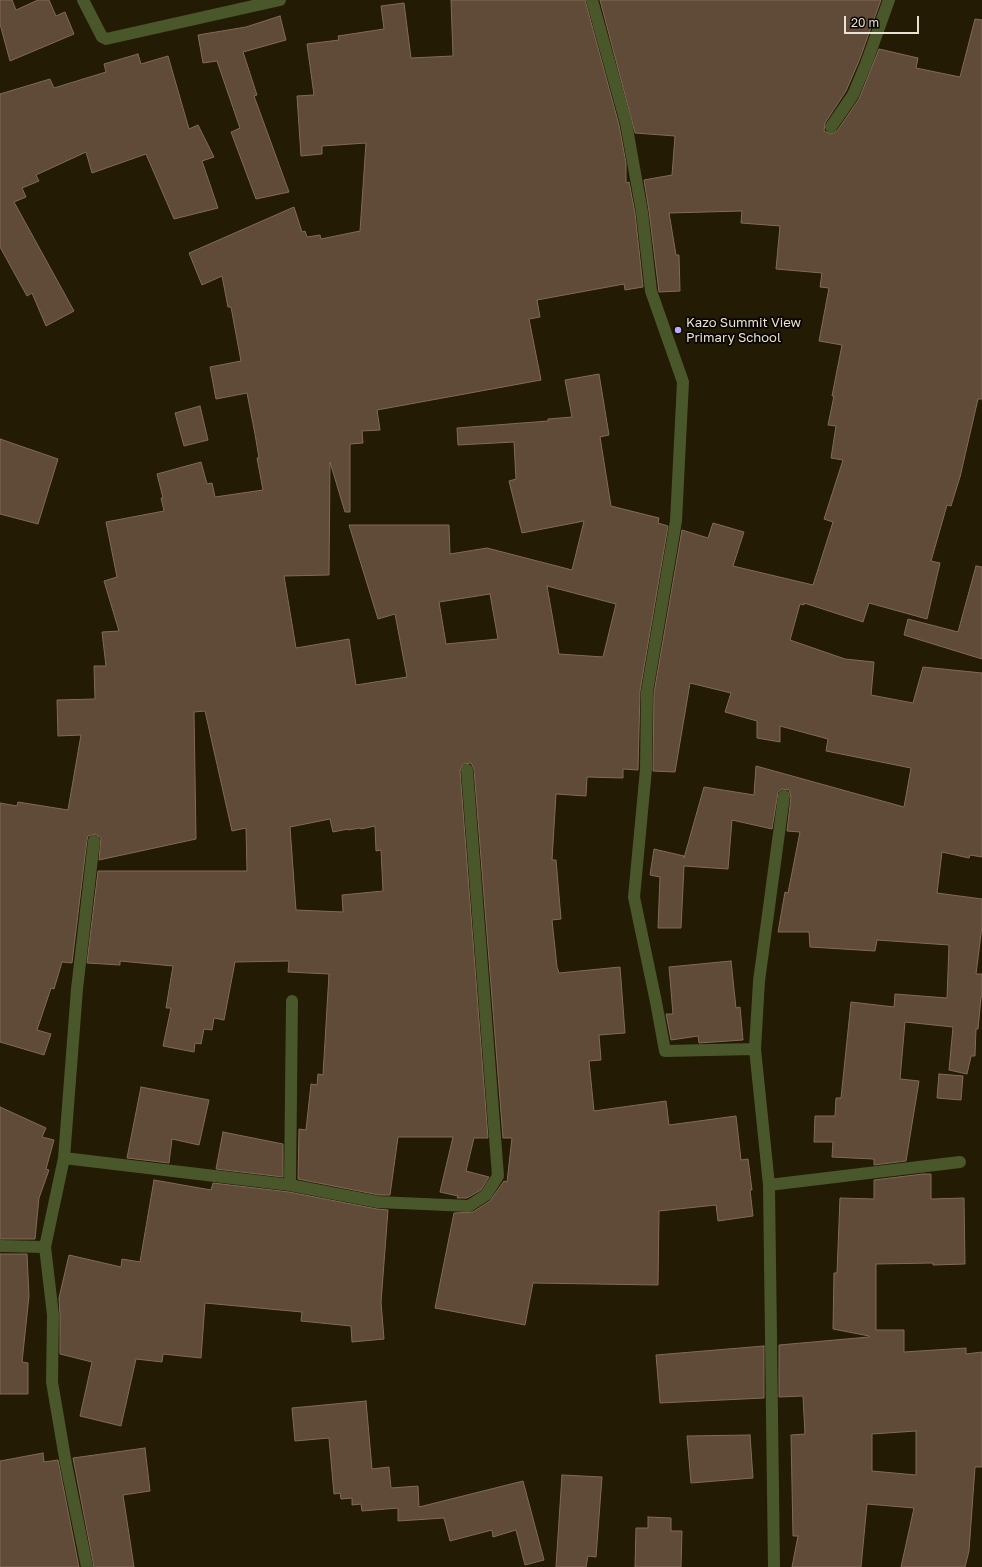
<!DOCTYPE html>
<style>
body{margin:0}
#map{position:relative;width:982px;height:1567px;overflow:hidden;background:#231b03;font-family:"Golos Text",sans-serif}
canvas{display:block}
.scale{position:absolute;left:844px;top:16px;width:75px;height:18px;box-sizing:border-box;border:2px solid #e7e2d3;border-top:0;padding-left:5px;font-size:12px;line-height:14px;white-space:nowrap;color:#e7e2d3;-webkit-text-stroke:3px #090601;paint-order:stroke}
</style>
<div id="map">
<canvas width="982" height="1567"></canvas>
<div class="scale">20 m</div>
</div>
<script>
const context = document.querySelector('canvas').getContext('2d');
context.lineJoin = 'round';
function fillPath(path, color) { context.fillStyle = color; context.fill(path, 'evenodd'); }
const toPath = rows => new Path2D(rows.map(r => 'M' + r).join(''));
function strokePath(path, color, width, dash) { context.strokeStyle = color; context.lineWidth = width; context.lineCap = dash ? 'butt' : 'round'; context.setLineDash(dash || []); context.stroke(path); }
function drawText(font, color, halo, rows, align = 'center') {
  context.font = font + ' "Golos Text",sans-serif'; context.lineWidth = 3.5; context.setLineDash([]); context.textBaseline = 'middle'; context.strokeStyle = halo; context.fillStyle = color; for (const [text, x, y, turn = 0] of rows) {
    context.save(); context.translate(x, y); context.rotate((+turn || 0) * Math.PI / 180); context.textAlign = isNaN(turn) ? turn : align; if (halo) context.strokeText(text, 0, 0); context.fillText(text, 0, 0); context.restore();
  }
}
const building = toPath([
 [0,0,12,0,16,10,38,0,49,0,56,16,65,12,74,34,10,61,0,24,0,0],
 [451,0,585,0,619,125,626,163,626,183,629,182,635,213,643,287,625,290,624,284,537,300,540,317,529,319,541,380,377,410,380,430,362,431,363,443,350,444,350,512,345,512,330,462,329,575,284,576,296,648,349,639,356,685,407,677,395,614,378,619,349,525,449,525,450,554,487,548,572,570,584,521,522,533,509,481,516,479,514,442,458,445,457,428,548,421,548,419,572,417,565,380,599,374,609,435,600,437,611,506,659,518,658,523,668,526,640,691,638,770,623,769,623,778,587,777,586,796,556,794,552,860,556,860,561,919,552,920,557,967,559,973,620,967,625,1033,599,1035,601,1060,589,1061,594,1111,666,1101,669,1125,736,1116,741,1160,748,1159,752,1190,750,1190,753,1216,718,1221,716,1205,659,1211,658,1285,533,1283,525,1325,435,1308,454,1213,473,1212,490,1201,504,1181,507,1182,512,1138,503,1138,474,769,471,763,463,764,460,771,488,1138,474,1138,466,1171,489,1177,481,1190,467,1198,457,1198,458,1196,440,1192,453,1137,398,1137,390,1195,379,1195,298,1179,299,1129,306,1130,311,1084,317,1085,318,1074,323,1075,329,974,288,972,289,961,235,962,224,1020,214,1018,212,1030,204,1029,201,1044,195,1043,194,1052,163,1046,171,1008,166,1008,173,966,120,961,120,965,87,963,98,871,247,871,246,828,232,831,205,711,194,712,196,839,99,860,101,838,95,834,88,836,87,840,72,963,62,962,54,989,51,988,37,1030,51,1034,44,1055,0,1042,0,803,17,806,18,802,68,810,81,735,58,736,57,700,95,699,94,666,106,666,102,632,119,631,104,581,117,577,106,522,164,511,161,498,163,498,157,474,201,462,207,484,212,483,215,497,263,490,257,458,259,458,255,434,247,393,216,399,210,367,241,361,231,307,228,307,222,276,202,285,189,253,294,207,302,232,305,231,307,237,320,235,321,239,360,231,366,143,322,146,322,154,301,156,297,96,314,95,307,44,339,40,338,36,384,29,381,6,404,3,411,58,453,56,451,0],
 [547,586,616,604,603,657,559,654,547,586],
 [490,594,498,639,446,644,439,602,490,594],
 [330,819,333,832,348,829,348,830,360,828,361,829,375,826,376,851,381,850,383,891,342,895,343,912,296,910,290,827,330,819],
 [600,0,881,0,859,61,846,91,825,123,824,131,831,134,837,131,859,99,879,49,918,58,916,68,960,77,975,19,982,20,982,399,978,399,960,477,951,506,947,505,931,561,940,563,927,619,869,603,863,622,804,603,804,605,800,604,790,640,845,659,874,662,871,695,913,703,923,667,982,673,982,857,970,855,969,858,942,852,937,893,982,899,982,926,976,974,982,974,982,997,981,997,978,1029,976,1029,975,1056,971,1056,967,1074,949,1070,953,1027,905,1022,900,1079,919,1081,906,1161,874,1165,874,1159,832,1157,833,1142,814,1142,815,1116,835,1116,836,1098,841,1098,851,1002,894,1007,895,994,947,998,949,945,877,940,875,951,810,947,809,932,778,932,785,892,788,893,800,832,787,831,791,797,789,790,782,789,778,792,772,829,732,820,728,869,684,866,681,928,658,928,660,877,650,875,654,849,684,856,684,858,704,787,754,795,756,766,904,807,911,768,826,751,828,739,780,726,780,742,757,738,757,721,725,712,731,693,690,683,675,772,653,771,654,693,682,530,708,538,713,523,744,532,733,566,813,585,833,522,824,519,843,460,831,458,836,426,828,425,834,396,832,396,842,345,819,341,829,288,820,287,822,273,776,269,780,226,741,223,742,211,669,213,676,255,679,255,680,291,659,292,649,211,644,180,672,175,675,136,635,133,600,0],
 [280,16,286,40,243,52,257,95,254,96,289,192,256,199,231,132,240,128,217,61,203,63,198,35,246,27,280,16],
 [138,54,141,64,168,56,189,129,198,125,214,157,202,161,218,208,174,219,146,154,92,173,86,152,36,175,39,181,22,188,26,197,14,202,74,311,46,326,32,293,27,296,0,247,0,94,50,79,54,88,106,72,104,64,138,54],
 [200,406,208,440,184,446,175,413,200,406],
 [0,439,58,459,38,524,0,514,0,439],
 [976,566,982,567,982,659,904,635,908,619,958,632,976,566],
 [731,961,736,1008,740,1007,743,1040,699,1043,698,1036,671,1040,666,1014,673,1014,669,967,731,961],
 [939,1074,963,1076,961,1100,937,1098,939,1074],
 [141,1087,209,1100,199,1145,172,1139,169,1163,127,1158,141,1087],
 [0,1107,46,1128,42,1137,54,1140,46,1169,49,1170,39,1198,35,1239,0,1239,0,1107],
 [223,1132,283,1144,283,1177,216,1169,223,1132],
 [923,1174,931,1174,931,1199,964,1198,965,1264,933,1265,933,1263,876,1264,876,1330,904,1330,904,1352,966,1348,966,1354,982,1352,982,1467,975,1467,969,1551,965,1567,901,1567,914,1508,867,1504,861,1567,792,1567,798,1536,793,1536,791,1435,805,1434,803,1396,779,1397,779,1345,869,1337,869,1336,833,1329,834,1273,837,1273,840,1198,874,1199,874,1180,923,1174],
 [916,1431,916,1475,872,1471,872,1434,916,1431],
 [154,1180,211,1190,213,1183,289,1192,377,1209,388,1210,381,1302,384,1339,352,1342,351,1326,301,1321,302,1312,205,1303,201,1358,163,1354,162,1362,136,1359,121,1426,80,1416,92,1362,60,1354,60,1315,59,1298,69,1255,121,1267,122,1259,140,1262,154,1180],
 [0,1254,27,1254,29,1296,22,1362,28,1363,28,1394,0,1394,0,1254],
 [764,1346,764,1398,660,1403,656,1355,764,1346],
 [366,1401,372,1469,389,1467,391,1488,418,1486,419,1507,523,1481,544,1560,525,1565,516,1530,493,1537,492,1530,450,1541,444,1518,398,1521,398,1508,362,1511,361,1504,352,1505,352,1498,341,1499,340,1493,334,1494,329,1438,295,1441,292,1408,366,1401],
 [750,1435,753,1478,691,1483,687,1436,750,1435],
 [145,1448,150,1491,123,1495,134,1567,94,1567,73,1458,145,1448],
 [43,1453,44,1462,58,1460,79,1567,0,1567,0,1461,43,1453],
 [562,1475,602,1477,596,1557,588,1556,586,1567,556,1567,562,1475],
 [648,1517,671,1518,671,1531,682,1531,681,1567,635,1567,636,1528,648,1528,648,1517]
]);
fillPath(building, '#604a38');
strokePath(building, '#826a58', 1);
strokePath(toPath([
 [83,0,102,37,106,39,280,0],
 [592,0,626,123,642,212,651,291,683,382,676,521,647,692,646,769,634,897,656,1002,665,1051,755,1049],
 [831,127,853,95,866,64,889,0],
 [64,1158,290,1185,378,1202,469,1206,486,1195,498,1176,467,770],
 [290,1185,292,1001],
 [769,1185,960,1162],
 [0,1246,45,1247],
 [87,1567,66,1464,52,1382,53,1315,45,1247,64,1158,77,989,94,841],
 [774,1567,769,1185,755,1049,759,981,784,796]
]), '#49572a', 12);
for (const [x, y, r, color] of [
 [678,330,4,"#b9abf7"]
]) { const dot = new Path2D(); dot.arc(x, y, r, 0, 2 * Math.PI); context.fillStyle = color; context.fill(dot); strokePath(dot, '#090601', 1.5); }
drawText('13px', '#e7e2d3', '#090601', [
 ["Kazo Summit View",686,323],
 ["Primary School",686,338]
], 'left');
</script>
